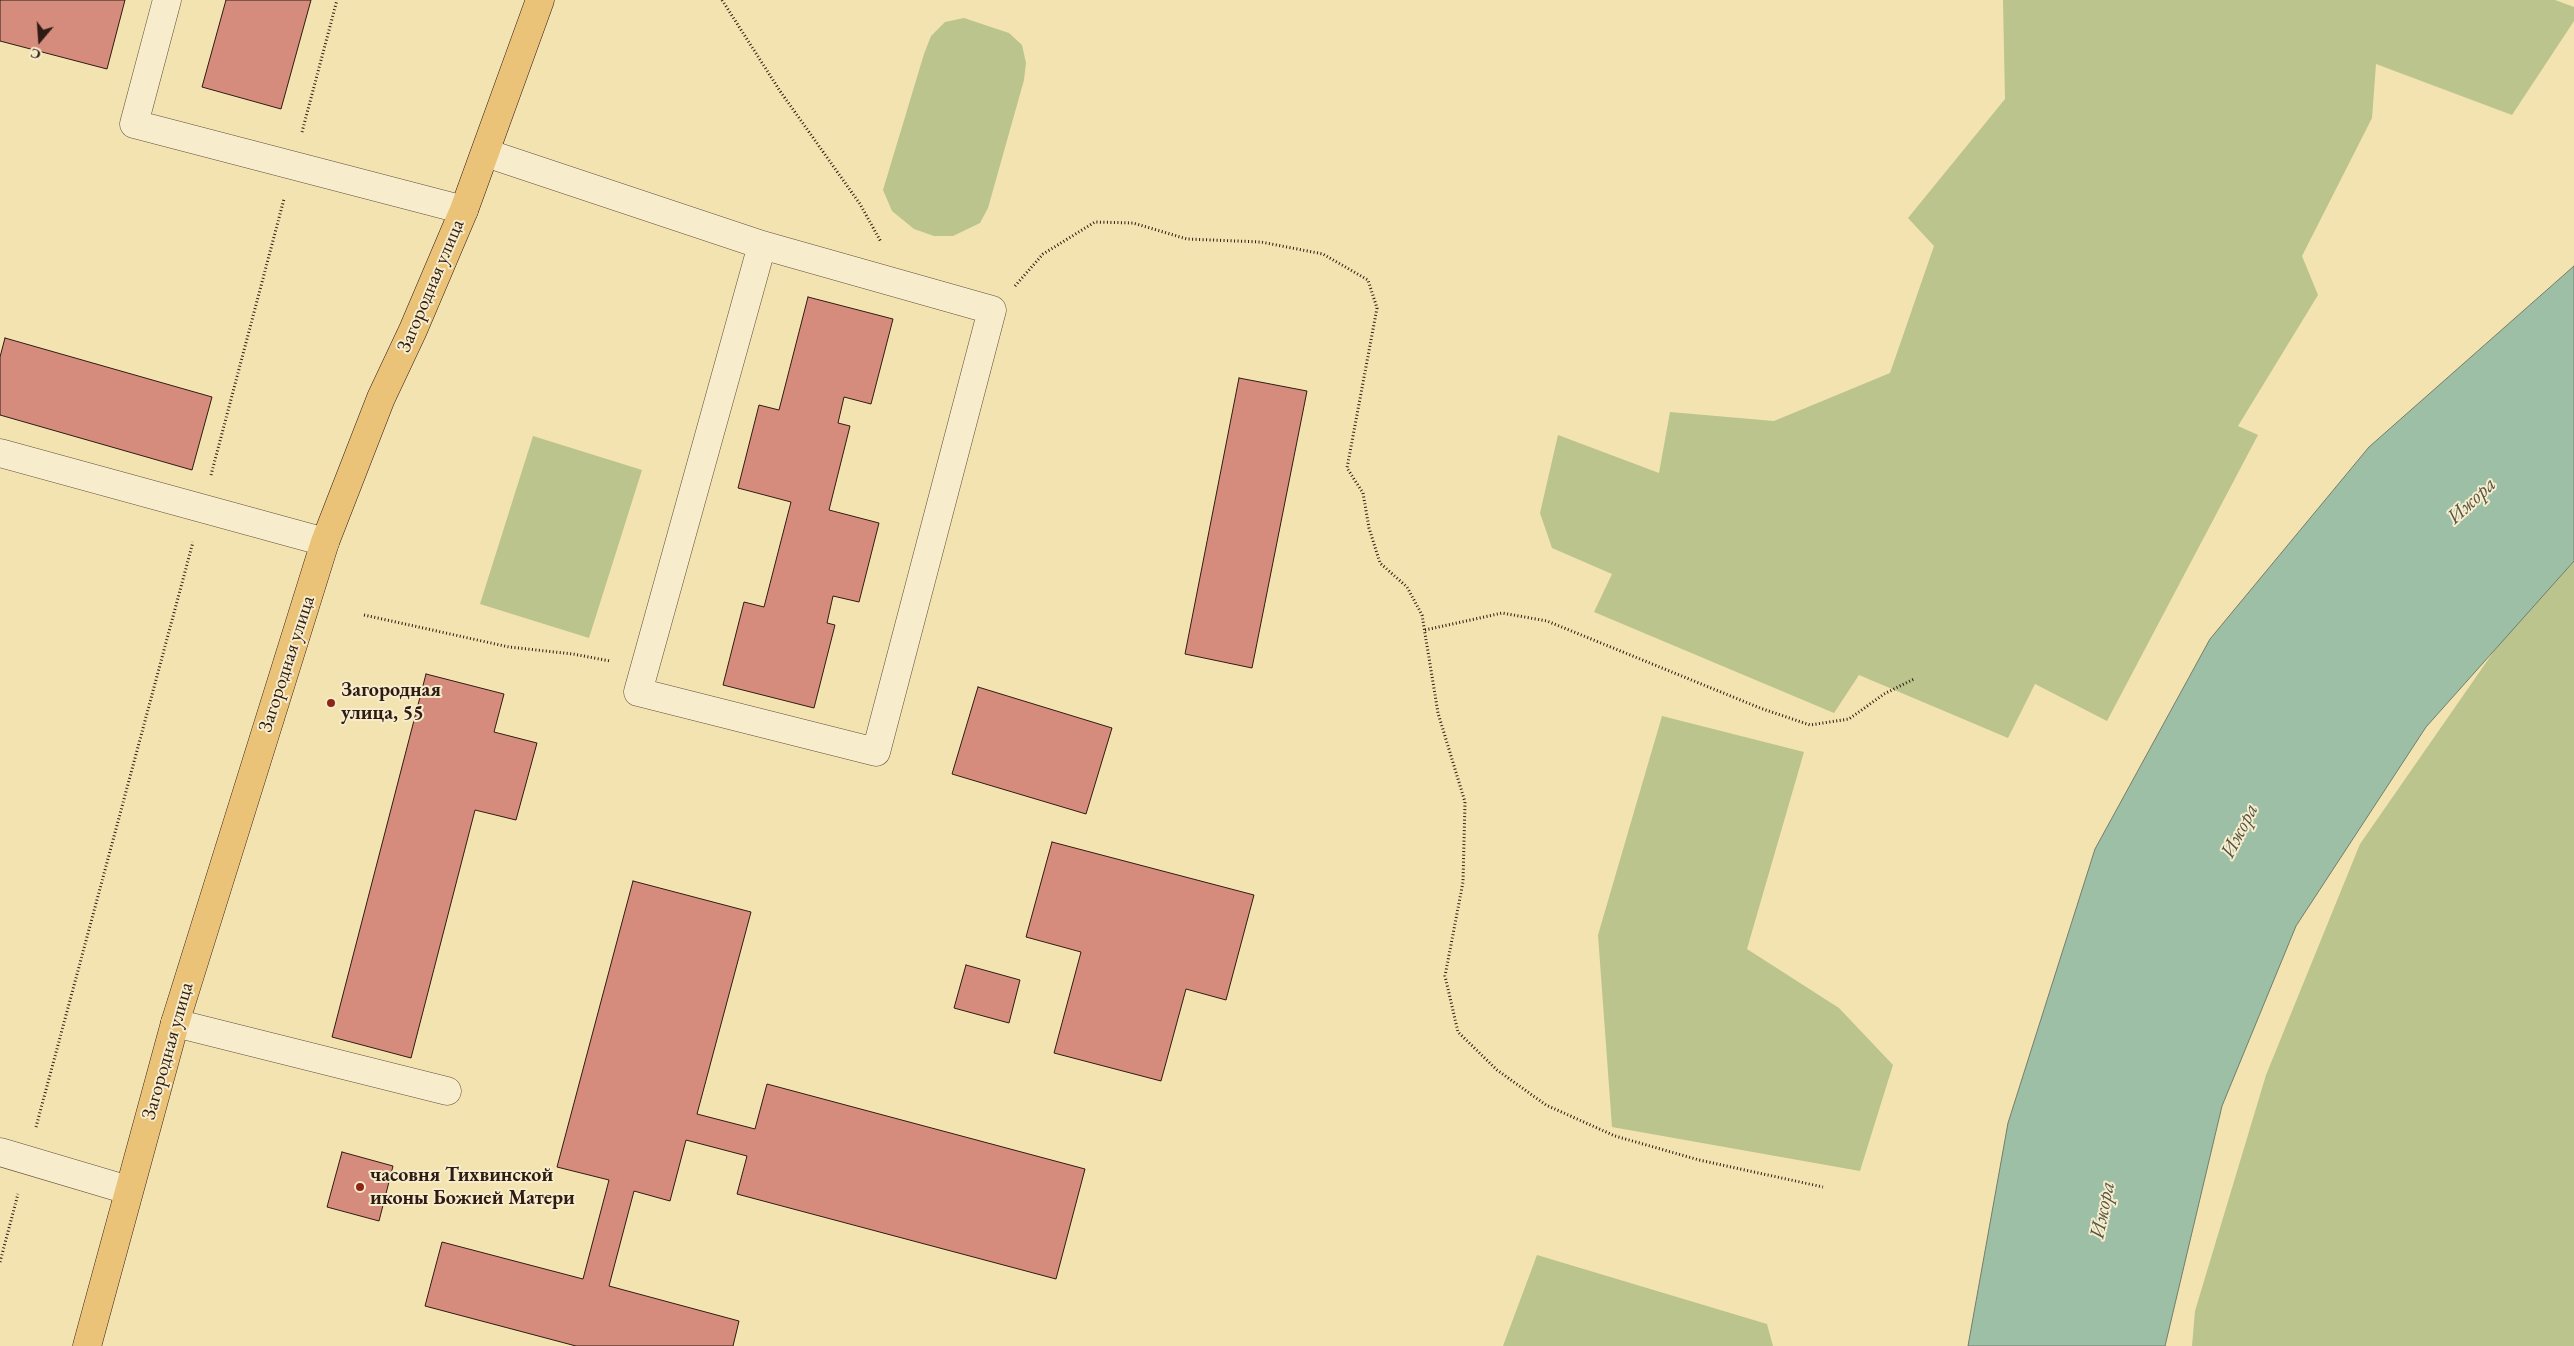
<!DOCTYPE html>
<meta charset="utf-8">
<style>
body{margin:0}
#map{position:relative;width:2574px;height:1346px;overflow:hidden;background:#f3e3b0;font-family:"EB Garamond",serif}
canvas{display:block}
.north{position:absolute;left:15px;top:15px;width:50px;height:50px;-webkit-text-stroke:4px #f7edcc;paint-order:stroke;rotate:198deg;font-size:14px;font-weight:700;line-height:20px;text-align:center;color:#2e1b13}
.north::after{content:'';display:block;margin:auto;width:18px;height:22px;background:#2e1b13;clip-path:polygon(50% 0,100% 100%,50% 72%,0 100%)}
</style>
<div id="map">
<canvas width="2574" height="1346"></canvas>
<div class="north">С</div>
</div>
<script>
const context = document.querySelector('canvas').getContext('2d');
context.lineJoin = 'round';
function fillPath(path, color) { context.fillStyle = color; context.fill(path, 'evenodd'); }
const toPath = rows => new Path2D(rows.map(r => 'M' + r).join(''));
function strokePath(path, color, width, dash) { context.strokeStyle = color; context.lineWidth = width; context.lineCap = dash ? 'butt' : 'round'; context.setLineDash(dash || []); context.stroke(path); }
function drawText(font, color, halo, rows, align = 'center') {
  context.font = font + ' "EB Garamond",serif'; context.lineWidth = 4; context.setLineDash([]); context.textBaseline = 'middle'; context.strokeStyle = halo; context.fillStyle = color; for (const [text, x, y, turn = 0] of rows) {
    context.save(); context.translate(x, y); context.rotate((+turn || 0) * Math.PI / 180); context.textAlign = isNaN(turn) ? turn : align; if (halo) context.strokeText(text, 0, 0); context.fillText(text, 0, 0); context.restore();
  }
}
fillPath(toPath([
 [2003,0,2555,0,2574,7,2574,21,2512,115,2376,64,2372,118,2302,256,2318,295,2238,426,2258,435,2107,721,2035,684,2008,738,1859,675,1834,713,1594,612,1612,574,1552,548,1540,513,1558,435,1659,473,1670,412,1774,421,1890,373,1934,246,1908,218,2005,99],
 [964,18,1009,33,1022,45,1026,63,1024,80,988,208,980,223,953,236,934,236,914,229,892,211,883,190,924,54,931,36,945,22],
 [533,436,642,470,589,638,480,604],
 [2574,561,2574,1346,2192,1346,2195,1311,2266,1075,2360,844,2510,628],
 [1662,716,1804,752,1747,949,1839,1008,1893,1065,1860,1171,1612,1127,1598,935],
 [1537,1255,1767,1324,1773,1346,1503,1346]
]), '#bac48c');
const water = toPath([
 [2574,266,2574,561,2426,727,2296,926,2222,1106,2165,1346,1968,1346,2008,1123,2095,849,2210,639,2369,447,2574,266]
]);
fillPath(water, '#9dbfa6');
strokePath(water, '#717d6b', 1);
const building = toPath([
 [0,0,125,0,107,69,0,41,0,0],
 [226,0,311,0,281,109,202,87,226,0],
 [808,297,893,319,871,404,844,397,838,423,850,426,829,510,879,523,859,602,833,596,827,623,835,625,814,708,723,685,744,602,764,607,791,502,738,488,759,405,779,410,808,297],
 [5,338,212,397,192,470,0,415,0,357,5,338],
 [1239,378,1307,391,1252,668,1185,654,1239,378],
 [426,674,504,694,494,732,537,743,516,820,475,810,411,1058,332,1037,426,674],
 [978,687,1112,728,1086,814,952,774,978,687],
 [1052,842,1254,895,1226,1000,1186,989,1161,1081,1054,1053,1081,952,1026,937,1052,842],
 [633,881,751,912,697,1114,755,1129,767,1084,1085,1169,1056,1279,737,1194,747,1156,686,1140,670,1201,634,1191,609,1286,739,1321,733,1346,576,1346,425,1306,442,1242,583,1279,609,1180,557,1167,633,881],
 [966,965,1020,980,1009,1023,954,1008,966,965],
 [342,1152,393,1166,379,1221,327,1207,342,1152]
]);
fillPath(building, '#d68c7d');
strokePath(building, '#2e1b13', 1);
const minor = toPath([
 [167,0,134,124,464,210],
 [486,153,762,245,992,310,876,752,638,692,762,245],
 [0,453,325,542],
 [175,1023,447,1091],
 [0,1152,128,1190]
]);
const major = toPath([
 [87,1346,175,1023,325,542,381,398,413,330,464,210,540,0]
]);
strokePath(minor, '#5f4d3a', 29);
strokePath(major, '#2e1b13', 29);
strokePath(toPath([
 [722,0,780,91,860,204,881,242],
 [302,132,337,0],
 [1015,286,1043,254,1095,222,1133,223,1187,239,1261,242,1323,254,1368,280,1377,308,1347,468,1363,493,1369,528,1380,563,1407,587,1422,615,1438,713,1465,802,1463,882,1445,976,1458,1032,1497,1070,1546,1105,1615,1136,1699,1160,1823,1187],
 [211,475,284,199],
 [364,615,509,647,573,654,610,661],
 [1425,630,1502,613,1547,621,1760,708,1810,725,1849,719,1884,694,1914,679],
 [36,1127,193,542],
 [0,1262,18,1194]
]), '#2e1b13', 3, [1, 2.5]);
strokePath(minor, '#f7edcc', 28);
strokePath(major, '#eac278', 28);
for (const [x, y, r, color] of [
 [331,703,5,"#8f2418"],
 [360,1187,5,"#8f2418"]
]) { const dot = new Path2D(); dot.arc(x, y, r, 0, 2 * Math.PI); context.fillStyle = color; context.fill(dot); strokePath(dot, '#f7edcc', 2); }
drawText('20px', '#2e1b13', '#f7edcc', [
 ["Загородная улица",431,286,-67],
 ["Загородная улица",287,664,-72],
 ["Загородная улица",168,1051,-74]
]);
drawText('bold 20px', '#2e1b13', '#f7edcc', [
 ["Загородная",341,691],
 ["улица, 55",341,714],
 ["часовня Тихвинской",370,1176],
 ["иконы Божией Матери",370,1199]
], 'left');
drawText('italic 21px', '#555446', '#f7edcc', [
 ["Ижора",2472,501,-43],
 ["Ижора",2240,831,-63],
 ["Ижора",2103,1210,-79]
]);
</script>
